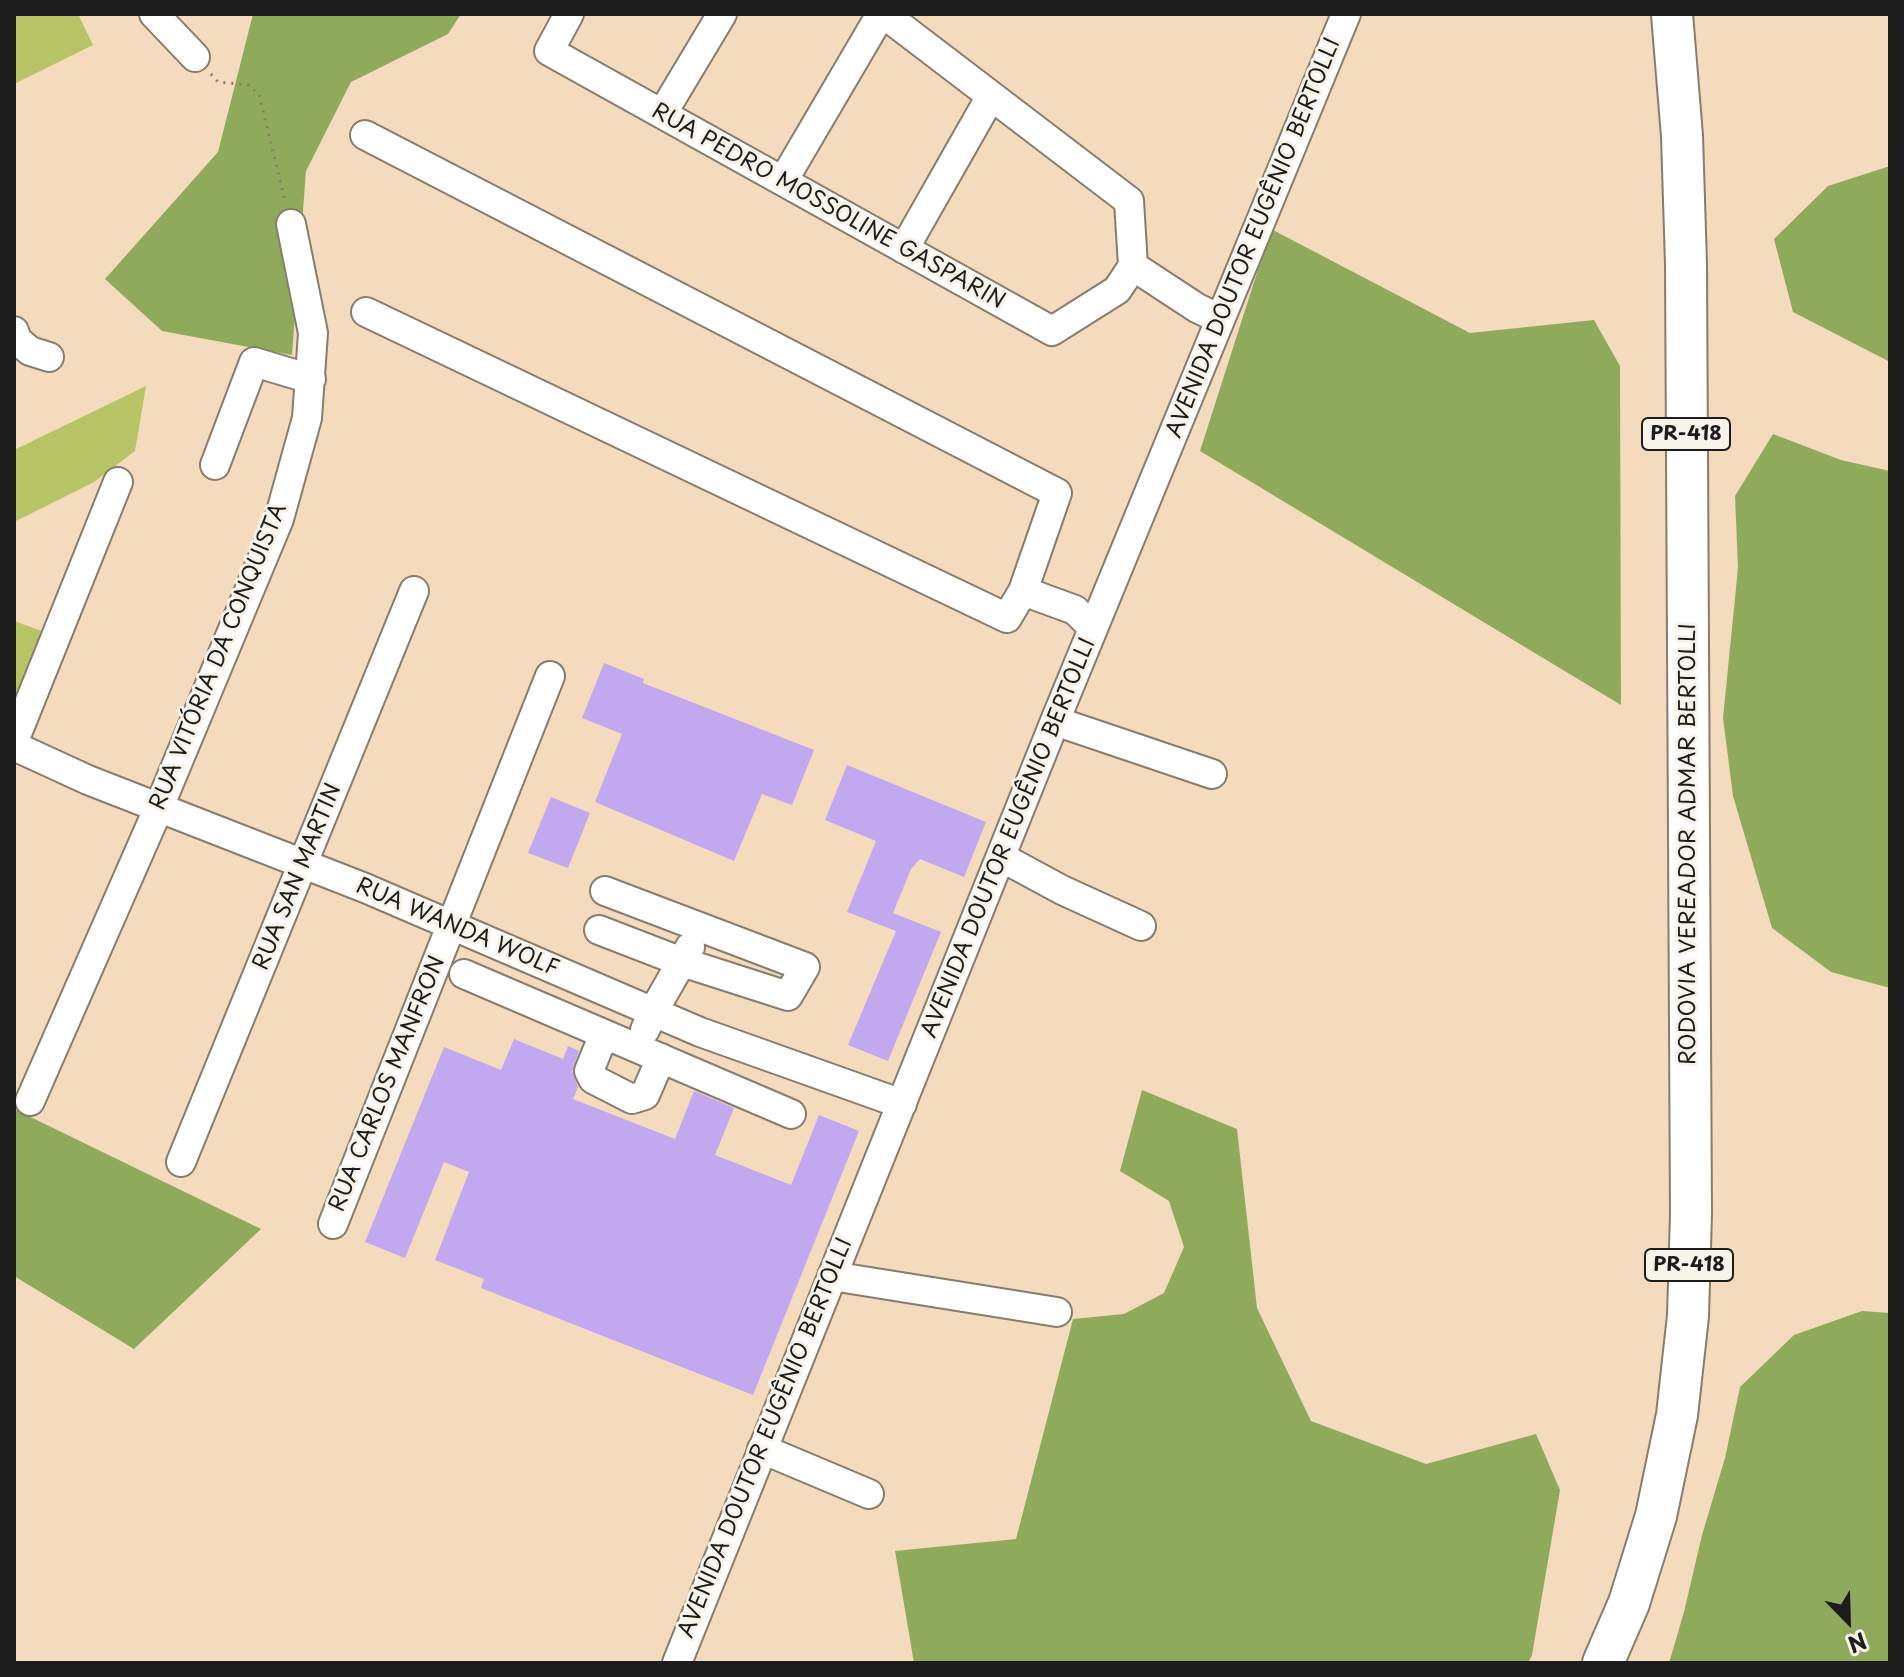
<!DOCTYPE html>
<meta charset="utf-8">
<style>
body{margin:0}
#map{position:relative;width:1904px;height:1677px;overflow:hidden;background:#f4dbbe;font-family:"Playpen Sans",sans-serif}
canvas{display:block}
.frame{position:absolute;inset:0;border:16px solid #1c1c1c;pointer-events:none}
.north{position:absolute;left:1808px;top:1581px;width:80px;height:80px;-webkit-text-stroke:6px #f7f3e8;paint-order:stroke;rotate:157deg;font-size:22px;font-weight:700;line-height:32px;text-align:center;color:#1c1c1c}
.north::after{content:'';display:block;margin:auto;width:28px;height:36px;background:#1c1c1c;clip-path:polygon(50% 0,100% 100%,50% 72%,0 100%)}
</style>
<div id="map">
<canvas width="1904" height="1677"></canvas>
<div class="frame"></div>
<div class="north">N</div>
</div>
<script>
const context = document.querySelector('canvas').getContext('2d');
context.lineJoin = 'round';
function fillPath(path, color) { context.fillStyle = color; context.fill(path, 'evenodd'); }
const toPath = rows => new Path2D(rows.map(r => 'M' + r).join(''));
function strokePath(path, color, width, dash) { context.strokeStyle = color; context.lineWidth = width; context.lineCap = dash ? 'butt' : 'round'; context.setLineDash(dash || []); context.stroke(path); }
function drawText(font, color, halo, rows, align = 'center') {
  context.font = font + ' "Playpen Sans",sans-serif'; context.lineWidth = 6; context.setLineDash([]); context.textBaseline = 'middle'; context.strokeStyle = halo; context.fillStyle = color; for (const [text, x, y, turn = 0] of rows) {
    context.save(); context.translate(x, y); context.rotate((+turn || 0) * Math.PI / 180); context.textAlign = isNaN(turn) ? turn : align; if (halo) context.strokeText(text, 0, 0); context.fillText(text, 0, 0); context.restore();
  }
}
fillPath(toPath([
 [14,14,78,14,93,45,14,84],
 [146,386,135,451,94,482,14,522,14,450],
 [14,621,47,633,14,718]
]), '#b6c466');
fillPath(toPath([
 [253,14,461,14,448,34,351,82,306,171,292,355,162,331,105,279,218,152],
 [1890,166,1890,362,1793,312,1774,239,1828,186],
 [1271,229,1470,333,1594,320,1620,366,1621,705,1200,451],
 [1773,434,1841,460,1890,471,1890,988,1831,972,1772,928,1733,796,1723,718,1738,568,1735,496],
 [1142,1090,1237,1129,1257,1308,1311,1421,1426,1464,1536,1434,1560,1490,1532,1655,1528,1663,914,1663,895,1551,1016,1539,1073,1319,1124,1314,1164,1293,1184,1247,1169,1201,1120,1171],
 [14,1109,261,1229,134,1349,14,1276],
 [1862,1311,1890,1313,1890,1663,1669,1663,1684,1612,1702,1535,1725,1458,1740,1387,1794,1335]
]), '#90aa5b');
fillPath(toPath([
 [604,663,644,679,643,683,814,750,792,805,762,794,734,861,595,802,622,734,582,718],
 [847,765,986,822,964,877,920,859,911,869,893,913,941,932,888,1061,848,1045,896,931,847,912,876,841,825,820],
 [551,797,590,813,568,868,528,853],
 [514,1039,563,1059,568,1046,579,1051,572,1071,578,1087,573,1099,675,1139,694,1091,734,1108,715,1155,791,1185,819,1115,859,1131,753,1395,481,1288,484,1279,435,1260,469,1172,444,1162,405,1258,365,1242,444,1047,501,1070]
]), '#c1a8ef');
const minor = toPath([
 [154,14,195,57],
 [569,14,549,51,1052,331,1117,290,1133,266,1129,201,884,14],
 [662,114,722,14],
 [365,135,1057,493,1023,591,1007,618,366,312],
 [783,181,881,14],
 [904,249,991,96],
 [1133,266,1197,308,1220,319],
 [14,331,17,340,30,351,49,357],
 [215,465,254,362,311,379],
 [1023,591,1075,610,1093,628],
 [1055,721,1212,774],
 [14,741,118,482],
 [14,746,88,780,365,888,700,1032,902,1104],
 [1001,857,1062,890,1141,926],
 [599,930,682,962,788,996,805,967,605,891],
 [464,974,791,1114],
 [645,1030,653,1012,690,947],
 [604,1034,589,1071,593,1079,632,1099,645,1095,661,1058],
 [30,1101,159,807,279,519,307,418,313,333,291,224],
 [181,1162,414,591],
 [333,1224,550,676],
 [832,1276,1057,1312],
 [762,1449,869,1494],
 [677,1663,1055,721,1346,14]
]);
const highway = toPath([
 [1603,1663,1629,1603,1656,1516,1677,1415,1688,1316,1691,1214,1686,264,1682,136,1672,14]
]);
strokePath(minor, '#887c6d', 32);
strokePath(highway, '#887c6d', 44);
strokePath(toPath([
 [211,74,218,82,248,85,259,94,285,201]
]), '#887c6d', 3, [2, 6]);
strokePath(minor, '#fff', 28);
strokePath(highway, '#fff', 40);
for (const [x, y, w] of [
 [1686,434,88],
 [1689,1265,88]
]) { const box = new Path2D(); box.roundRect(x - w / 2, y - 16, w, 32, 6); context.fillStyle = '#f7f3e8'; context.fill(box); strokePath(box, '#1c1c1c', 2); }
drawText('bold 20px', '#1c1c1c', null, [
 ["PR-418",1686,434],
 ["PR-418",1689,1265]
]);
drawText('22px', '#1c1c1c', '#f7f3e8', [
 ["RUA PEDRO MOSSOLINE GASPARIN",828,207,29],
 ["AVENIDA DOUTOR EUGÊNIO BERTOLLI",1254,238,-68],
 ["RUA VITÓRIA DA CONQUISTA",219,657,-68],
 ["AVENIDA DOUTOR EUGÊNIO BERTOLLI",1009,838,-68],
 ["RODOVIA VEREADOR ADMAR BERTOLLI",1689,844,-90],
 ["RUA SAN MARTIN",298,877,-68],
 ["RUA WANDA WOLF",457,928,23],
 ["RUA CARLOS MANFRON",388,1084,-68],
 ["AVENIDA DOUTOR EUGÊNIO BERTOLLI",766,1438,-68]
]);
</script>
